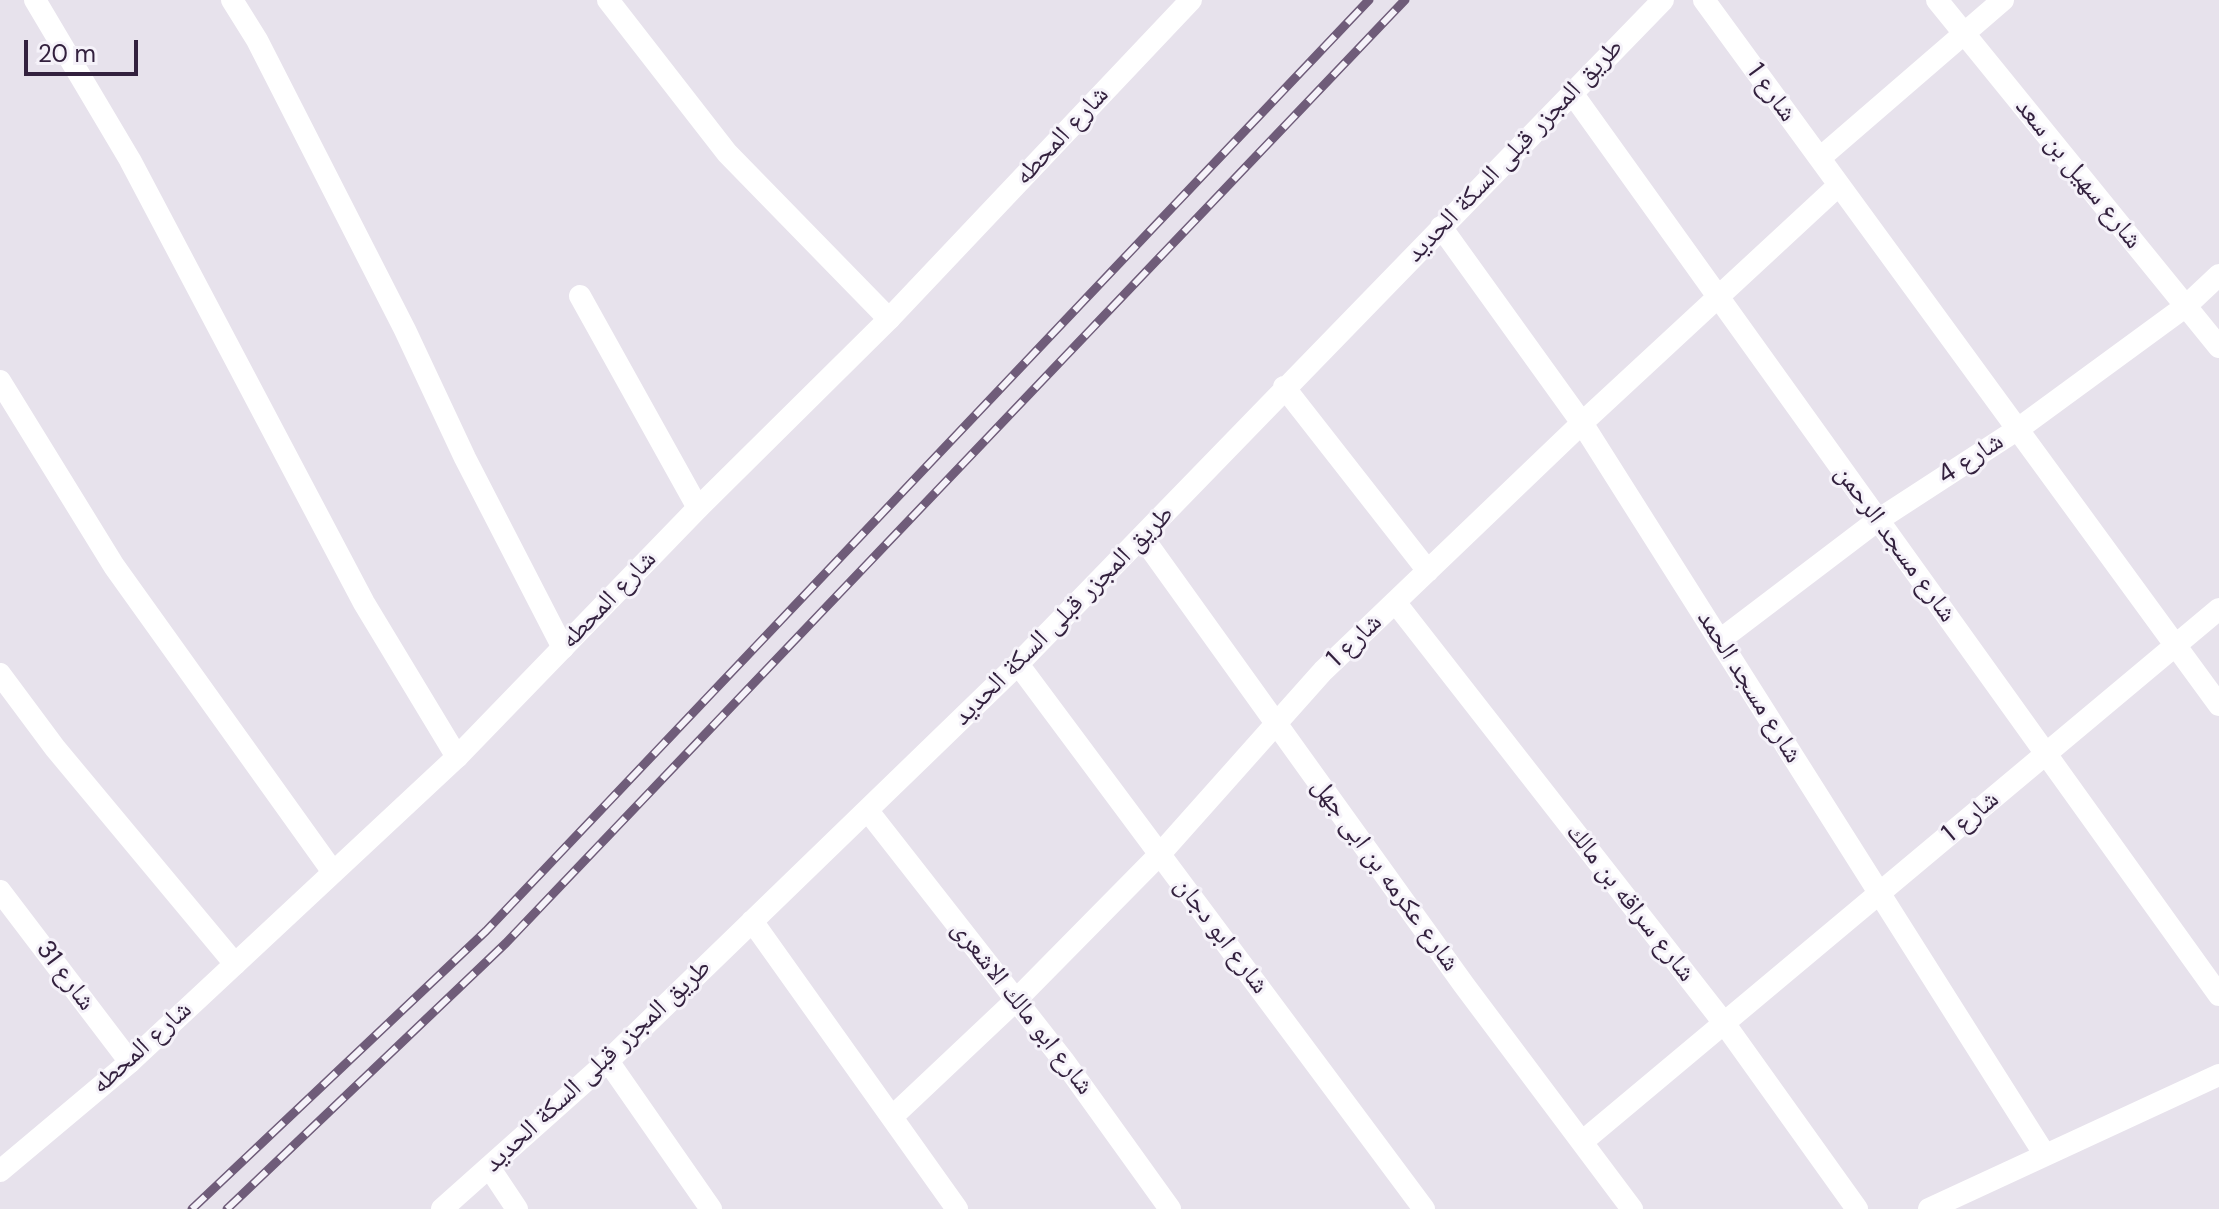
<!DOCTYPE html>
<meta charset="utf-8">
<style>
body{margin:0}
#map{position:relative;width:2219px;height:1209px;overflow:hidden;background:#e7e2ec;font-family:"DM Sans",sans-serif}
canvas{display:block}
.scale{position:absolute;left:24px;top:40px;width:114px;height:36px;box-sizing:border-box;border:4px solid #33213e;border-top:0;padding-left:10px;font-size:24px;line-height:28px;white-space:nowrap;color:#33213e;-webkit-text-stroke:6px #f5f2f9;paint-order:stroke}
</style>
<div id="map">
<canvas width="2219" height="1209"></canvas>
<div class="scale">20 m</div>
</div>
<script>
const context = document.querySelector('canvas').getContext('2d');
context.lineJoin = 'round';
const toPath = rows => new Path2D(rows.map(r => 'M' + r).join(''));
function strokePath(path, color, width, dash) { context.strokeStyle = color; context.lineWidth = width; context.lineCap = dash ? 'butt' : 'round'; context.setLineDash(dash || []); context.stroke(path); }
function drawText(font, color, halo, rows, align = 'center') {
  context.font = font + ' "DM Sans","Noto Naskh Arabic",sans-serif'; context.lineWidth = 6; context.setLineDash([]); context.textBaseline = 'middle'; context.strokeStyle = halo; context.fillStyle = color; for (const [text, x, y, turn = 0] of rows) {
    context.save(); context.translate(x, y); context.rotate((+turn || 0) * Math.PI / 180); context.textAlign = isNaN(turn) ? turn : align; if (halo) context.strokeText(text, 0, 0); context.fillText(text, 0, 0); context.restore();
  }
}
strokePath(toPath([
 [35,0,130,160,364,603,457,757],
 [232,0,257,40,405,330,465,458,563,648],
 [608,0,727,153,889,319],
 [1704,0,2219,705],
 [1937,0,2219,347],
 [1572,93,2219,995],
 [1820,158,2003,0],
 [1441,227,1582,423,2045,1155],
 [580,296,698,508],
 [0,381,114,566,333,872],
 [1284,387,1428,571],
 [1143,538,1464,985,1632,1209],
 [1395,602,1724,1023,1857,1209],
 [1720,640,1878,520,2018,429,2186,306,2219,275],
 [1018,664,1424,1209],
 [0,674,55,748,235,964],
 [868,811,1063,1060,1170,1209],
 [0,891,130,1062],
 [752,921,957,1209],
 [608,1061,711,1209],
 [892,1117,1015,1001,1160,854,1323,671,1582,423,1839,185],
 [1582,1142,2219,609],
 [489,1167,517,1209],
 [442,1209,608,1061,1018,664,1663,0],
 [1929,1209,2219,1075]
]), '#fff', 22);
strokePath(toPath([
 [0,1171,130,1062,457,757,698,508,889,319,1191,0]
]), '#fff', 22);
const rail = toPath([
 [192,1209,486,931,1369,0],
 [227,1209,506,943,1405,0]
]);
strokePath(rail, '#6f5c79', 9);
strokePath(rail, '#f5f2f9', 6, [18]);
drawText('26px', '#33213e', '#f5f2f9', [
 ["شارع 1",1771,93,54],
 ["شارع المحطه",1062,136,-47],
 ["طريق المجزر قبلى السكة الحديد",1515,151,-46],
 ["شارع سهيل بن سعد",2078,174,51],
 ["شارع 4",1971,459,-33],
 ["شارع مسجد الرحمن",1895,544,54],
 ["شارع المحطه",609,600,-46],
 ["طريق المجزر قبلى السكة الحديد",1064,616,-45],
 ["شارع 1",1355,641,-44],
 ["شارع مسجد الحمد",1749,687,58],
 ["شارع 1",1971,817,-40],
 ["شارع عكرمه بن ابى جهل",1385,875,54],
 ["شارع سراقه بن مالك",1630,903,52],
 ["شارع ابو دجان",1221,936,53],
 ["شارع 31",65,976,53],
 ["شارع ابو مالك الاشعرى",1022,1008,52],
 ["شارع المحطه",142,1048,-42],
 ["طريق المجزر قبلى السكة الحديد",598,1066,-43]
]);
</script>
